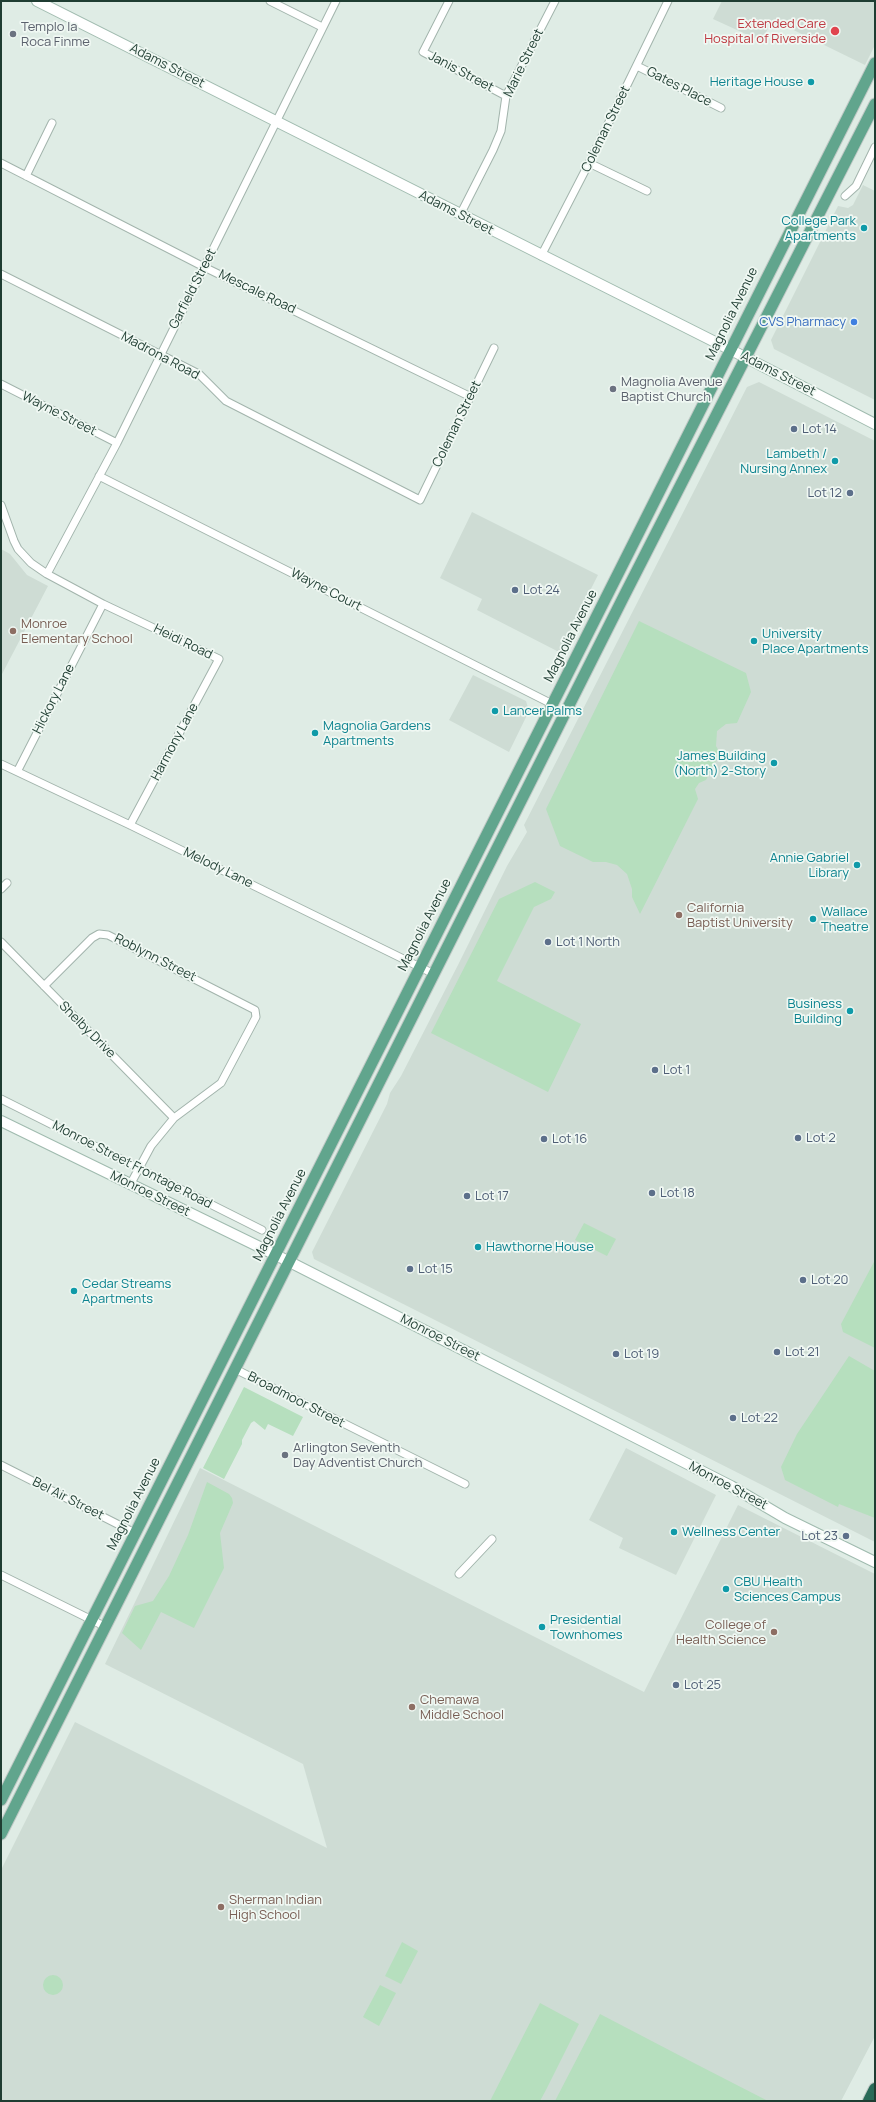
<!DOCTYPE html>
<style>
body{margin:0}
#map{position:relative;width:876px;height:2102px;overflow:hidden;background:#dfece5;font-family:Manrope,sans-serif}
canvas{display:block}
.frame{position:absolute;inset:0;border:2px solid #1f3d32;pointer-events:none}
</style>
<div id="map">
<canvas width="876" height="2102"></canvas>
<div class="frame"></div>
</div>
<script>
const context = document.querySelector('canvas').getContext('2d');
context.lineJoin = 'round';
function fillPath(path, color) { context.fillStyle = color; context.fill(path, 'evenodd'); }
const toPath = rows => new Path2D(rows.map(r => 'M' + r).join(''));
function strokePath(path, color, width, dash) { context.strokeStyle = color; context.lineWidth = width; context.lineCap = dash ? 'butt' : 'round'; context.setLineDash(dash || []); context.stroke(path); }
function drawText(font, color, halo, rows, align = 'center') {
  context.font = font + ' Manrope,sans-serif'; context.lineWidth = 3.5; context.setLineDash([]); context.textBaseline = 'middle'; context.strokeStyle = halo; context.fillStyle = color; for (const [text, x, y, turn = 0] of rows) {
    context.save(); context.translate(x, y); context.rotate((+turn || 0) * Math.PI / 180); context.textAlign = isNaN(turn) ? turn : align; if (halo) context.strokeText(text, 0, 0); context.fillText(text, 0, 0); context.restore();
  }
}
fillPath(toPath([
 [722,1,875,1,875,45,865,65,773,20,761,41,713,19],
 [863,185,875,191,875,400,774,349,771,340,838,206,848,208,853,205],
 [759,382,875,441,875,1542,314,1259,312,1252,387,1104,390,1093,401,1076,458,965,507,866,527,832,524,825,747,387],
 [472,512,598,575,559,652,477,610,482,599,440,578],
 [1,549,10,554,27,575,48,586,1,676],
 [473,675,526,701,529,711,509,752,449,720],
 [626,1448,716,1495,676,1575,619,1548,623,1538,589,1520],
 [200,1468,644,1692,738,1505,875,1574,875,2036,841,2101,1,2101,1,1870,75,1722,327,1848,303,1764,105,1664]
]), '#cedcd4');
fillPath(toPath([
 [639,621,746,673,751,692,737,723,726,724,717,731,716,746,720,753,706,780,699,783,695,789,698,799,640,914,632,897,632,889,627,874,617,865,606,862,593,862,560,846,546,809],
 [535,882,555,892,551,899,534,907,497,981,581,1024,548,1092,431,1033,499,899],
 [584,1223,616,1239,607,1256,575,1240],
 [875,1260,875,1348,843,1332,841,1324],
 [849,1356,875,1371,875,1518,839,1504,838,1507,785,1480,781,1467,797,1434],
 [244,1387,303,1417,293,1436,268,1424,265,1430,254,1421,251,1423,242,1440,242,1444,224,1479,203,1468],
 [207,1482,229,1494,232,1498,233,1503,220,1533,224,1568,194,1628,161,1612,141,1650,122,1633,135,1606,153,1601,169,1576,188,1535],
 [402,1942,418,1951,401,1984,385,1976],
 '43 1985a10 10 0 1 1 20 0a10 10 0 1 1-20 0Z',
 [380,1985,396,1993,379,2026,363,2017],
 [540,2003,579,2024,547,2088,540,2101,490,2101],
 [600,2014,692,2062,768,2101,555,2101]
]), '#b6dfbe');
const street = toPath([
 [270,1,322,27],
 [449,1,423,52,506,96],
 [637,66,721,108],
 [1,163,204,267,471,397],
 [589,163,647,191],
 [26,176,52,123],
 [845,196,856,186,875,147],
 [460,215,493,150,501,131,506,96,555,1],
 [541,256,589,163,668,1],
 [1,274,199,374,226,401,420,500,494,348],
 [1,384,117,443],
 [99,476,552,704],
 [1,505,14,541,18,549,31,563,47,574,103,604,18,770],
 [47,574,117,443,336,1],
 [103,604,219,659,130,825],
 [1,764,130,825,434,974],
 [1,889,7,883],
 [1,942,174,1118],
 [44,986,92,938,99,934,108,935,255,1010,256,1017,221,1083,174,1118,151,1146,130,1185],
 [1,1099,262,1230],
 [235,1369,465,1484],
 [1,1465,135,1533],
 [459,1574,492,1539],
 [1,1575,106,1627]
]);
const secondary = toPath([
 [37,1,731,350,875,424],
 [1,1121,276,1255,731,1486,785,1518,875,1562]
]);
const primary = toPath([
 [1,1800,875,63],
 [1,1834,623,598,875,104]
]);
const highway = toPath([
 [869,2101,875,2089]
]);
strokePath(street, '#a2b4ac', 9);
strokePath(secondary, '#a0bbaf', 12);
strokePath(primary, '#c0c9c6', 13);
strokePath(highway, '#c0c9c6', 14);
strokePath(street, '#fff', 7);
strokePath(secondary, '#fff', 10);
strokePath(primary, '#61a58d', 11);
strokePath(highway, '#296b58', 12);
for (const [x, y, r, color] of [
 [835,31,5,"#e0444e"],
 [13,34,4,"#6b7280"],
 [811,82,4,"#0f9aa8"],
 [864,228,4,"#0f9aa8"],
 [854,322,4,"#3f7fe0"],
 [613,389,4,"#6b7280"],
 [794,429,4,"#5c6f8a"],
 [835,461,4,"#0f9aa8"],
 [850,493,4,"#5c6f8a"],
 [515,590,4,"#5c6f8a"],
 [13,631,4,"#8d6e63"],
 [754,641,4,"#0f9aa8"],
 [495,711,4,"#0f9aa8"],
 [315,733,4,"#0f9aa8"],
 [774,763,4,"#0f9aa8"],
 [857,865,4,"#0f9aa8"],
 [679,915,4,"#8d6e63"],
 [813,919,4,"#0f9aa8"],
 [548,942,4,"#5c6f8a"],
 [850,1011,4,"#0f9aa8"],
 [655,1070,4,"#5c6f8a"],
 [798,1138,4,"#5c6f8a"],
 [544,1139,4,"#5c6f8a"],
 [652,1193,4,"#5c6f8a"],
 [467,1196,4,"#5c6f8a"],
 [478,1247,4,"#0f9aa8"],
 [410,1269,4,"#5c6f8a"],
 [803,1280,4,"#5c6f8a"],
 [74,1291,4,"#0f9aa8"],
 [777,1352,4,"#5c6f8a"],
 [616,1354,4,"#5c6f8a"],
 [733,1418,4,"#5c6f8a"],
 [285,1455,4,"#6b7280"],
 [674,1532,4,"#0f9aa8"],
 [846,1536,4,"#5c6f8a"],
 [726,1589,4,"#0f9aa8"],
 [542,1627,4,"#0f9aa8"],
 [774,1632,4,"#8d6e63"],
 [676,1685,4,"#5c6f8a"],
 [412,1707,4,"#8d6e63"],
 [221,1907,4,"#8d6e63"]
]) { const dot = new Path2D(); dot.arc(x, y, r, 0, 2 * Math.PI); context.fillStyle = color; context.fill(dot); strokePath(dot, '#f0f8f3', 1.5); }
drawText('13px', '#be3a42', '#f0f8f3', [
 ["Extended Care",826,24],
 ["Hospital of Riverside",826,39]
], 'right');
drawText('13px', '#5b616d', '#f0f8f3', [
 ["Templo la",21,27],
 ["Roca Finme",21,42],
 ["Magnolia Avenue",621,382],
 ["Baptist Church",621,397],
 ["Arlington Seventh",293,1448],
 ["Day Adventist Church",293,1463]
], 'left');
drawText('13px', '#1f3d32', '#f0f8f3', [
 ["Marie Street",524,63,-64],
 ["Adams Street",167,66,27],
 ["Janis Street",461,72,28],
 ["Gates Place",679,87,27],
 ["Coleman Street",606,129,-64],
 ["Adams Street",456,213,27],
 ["Garfield Street",193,289,-63],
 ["Mescale Road",257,292,26],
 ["Magnolia Avenue",732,314,-64],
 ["Madrona Road",160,356,28],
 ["Adams Street",778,374,27],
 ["Wayne Street",59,414,27],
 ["Coleman Street",457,424,-64],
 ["Wayne Court",326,590,27],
 ["Magnolia Avenue",571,636,-63],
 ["Heidi Road",183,642,26],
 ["Hickory Lane",54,699,-63],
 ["Harmony Lane",175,742,-62],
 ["Melody Lane",218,868,26],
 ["Magnolia Avenue",425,925,-63],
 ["Roblynn Street",155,958,27],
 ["Shelby Drive",87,1030,45],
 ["Monroe Street Frontage Road",132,1165,27],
 ["Monroe Street",150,1194,26],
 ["Magnolia Avenue",280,1215,-63],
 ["Monroe Street",440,1338,27],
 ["Broadmoor Street",296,1400,27],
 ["Monroe Street",728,1486,28],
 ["Bel Air Street",68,1499,27],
 ["Magnolia Avenue",134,1504,-63]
]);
drawText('13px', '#0d838f', '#f0f8f3', [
 ["Heritage House",803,82,"right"],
 ["College Park",856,221,"right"],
 ["Apartments",856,236,"right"],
 ["Lambeth /",827,454,"right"],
 ["Nursing Annex",827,469,"right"],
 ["University",762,634],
 ["Place Apartments",762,649],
 ["Lancer Palms",503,711],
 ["Magnolia Gardens",323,726],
 ["Apartments",323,741],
 ["James Building",766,756,"right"],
 ["(North) 2-Story",766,771,"right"],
 ["Annie Gabriel",849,858,"right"],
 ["Library",849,873,"right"],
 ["Wallace",821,912],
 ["Theatre",821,927],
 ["Business",842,1004,"right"],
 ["Building",842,1019,"right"],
 ["Hawthorne House",486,1247],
 ["Cedar Streams",82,1284],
 ["Apartments",82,1299],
 ["Wellness Center",682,1532],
 ["CBU Health",734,1582],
 ["Sciences Campus",734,1597],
 ["Presidential",550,1620],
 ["Townhomes",550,1635]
], 'left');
drawText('13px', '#366cbe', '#f0f8f3', [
 ["CVS Pharmacy",846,322]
], 'right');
drawText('13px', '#4e5e75', '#f0f8f3', [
 ["Lot 14",802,429],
 ["Lot 12",842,493,"right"],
 ["Lot 24",523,590],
 ["Lot 1 North",556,942],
 ["Lot 1",663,1070],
 ["Lot 2",806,1138],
 ["Lot 16",552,1139],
 ["Lot 18",660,1193],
 ["Lot 17",475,1196],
 ["Lot 15",418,1269],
 ["Lot 20",811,1280],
 ["Lot 21",785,1352],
 ["Lot 19",624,1354],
 ["Lot 22",741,1418],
 ["Lot 23",838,1536,"right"],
 ["Lot 25",684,1685]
], 'left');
drawText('13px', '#785e54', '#f0f8f3', [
 ["Monroe",21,624],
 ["Elementary School",21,639],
 ["California",687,908],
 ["Baptist University",687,923],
 ["College of",766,1625,"right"],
 ["Health Science",766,1640,"right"],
 ["Chemawa",420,1700],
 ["Middle School",420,1715],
 ["Sherman Indian",229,1900],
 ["High School",229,1915]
], 'left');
</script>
